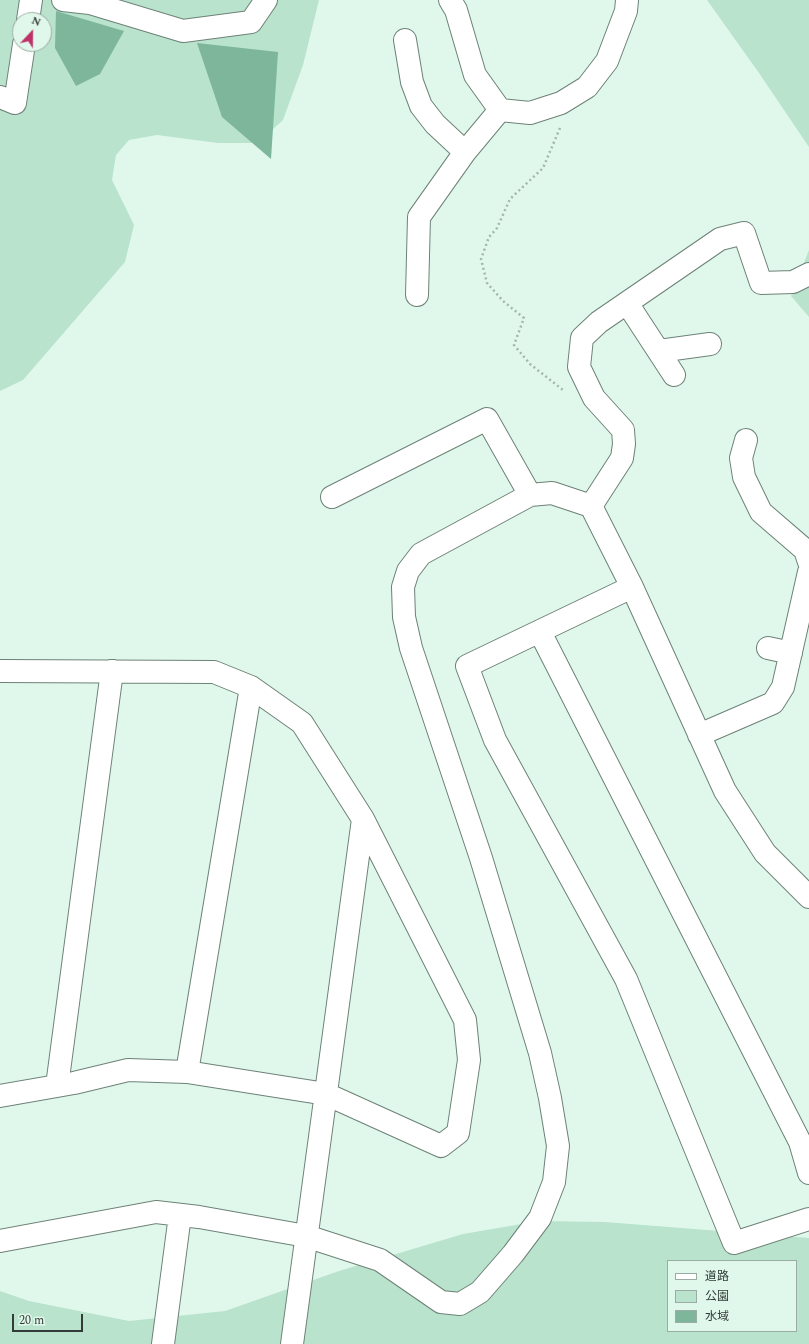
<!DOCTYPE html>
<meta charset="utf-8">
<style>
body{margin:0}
#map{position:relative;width:809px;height:1344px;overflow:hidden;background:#e0f8eb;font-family:Spectral,"Noto Sans JP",serif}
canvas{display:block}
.legend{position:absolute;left:667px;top:1260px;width:130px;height:72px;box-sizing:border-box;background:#e0f8eb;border:1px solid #9aaca3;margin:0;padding:5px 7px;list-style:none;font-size:12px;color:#323b37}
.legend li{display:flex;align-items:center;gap:8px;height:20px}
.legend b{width:20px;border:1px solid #9aaca3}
.north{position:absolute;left:12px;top:12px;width:40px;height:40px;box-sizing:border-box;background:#e0f8eb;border:1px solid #9aaca3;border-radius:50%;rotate:22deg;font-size:11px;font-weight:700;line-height:16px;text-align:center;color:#323b37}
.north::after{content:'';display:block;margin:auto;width:14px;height:18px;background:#be3266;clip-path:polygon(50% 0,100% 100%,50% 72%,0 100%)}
.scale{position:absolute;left:12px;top:1314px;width:71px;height:18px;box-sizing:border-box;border:2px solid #323b37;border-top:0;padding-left:5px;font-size:12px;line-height:14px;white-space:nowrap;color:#323b37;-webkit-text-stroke:3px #e0f8eb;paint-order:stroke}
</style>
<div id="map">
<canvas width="809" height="1344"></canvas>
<ul class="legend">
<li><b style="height:5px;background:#fff"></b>道路</li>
<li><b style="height:11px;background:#b9e3cd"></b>公園</li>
<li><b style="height:11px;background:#7db69a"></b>水域</li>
</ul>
<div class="north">N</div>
<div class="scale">20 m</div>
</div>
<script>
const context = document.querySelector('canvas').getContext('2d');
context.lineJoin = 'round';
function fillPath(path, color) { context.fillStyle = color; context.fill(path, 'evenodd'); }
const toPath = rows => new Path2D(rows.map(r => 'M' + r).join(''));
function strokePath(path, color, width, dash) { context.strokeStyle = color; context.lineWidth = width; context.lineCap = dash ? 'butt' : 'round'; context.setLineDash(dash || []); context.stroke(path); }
fillPath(toPath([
 [0,0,319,0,303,65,283,120,258,143,218,143,157,135,129,140,116,155,112,180,134,225,125,262,23,380,0,391],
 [20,20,44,20,44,44,20,44],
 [707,0,809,0,809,147,759,73],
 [809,250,809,317,791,296],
 [539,1221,605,1222,809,1238,809,1344,0,1344,0,1291,29,1301,129,1321,225,1311,339,1271,463,1234],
 [668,1261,796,1261,796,1331,668,1331]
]), '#b9e3cd');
fillPath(toPath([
 [56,11,124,31,100,74,76,86,55,48],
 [197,43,278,52,271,159,222,117]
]), '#7db69a');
const street = toPath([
 [63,0,90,3,183,31,251,22,266,0],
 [450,0,456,10,475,75,500,110],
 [28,20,31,0],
 [405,40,412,82,421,106,435,124,465,152],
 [0,97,15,103,24,44],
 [417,295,419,217,465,152,500,110,530,113,561,103,587,87,607,61,626,11,627,0],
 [627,303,674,375],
 [659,351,710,344],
 [746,440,741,458,744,477,761,512,805,550,809,562],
 [332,497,487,419,530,495],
 [591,506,622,458,624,444,623,430,594,398,579,367,582,338,599,322,720,239,744,233,761,283,793,282,809,274],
 [632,587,467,666,495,740,626,979,734,1243,809,1219],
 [540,632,800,1142,809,1173],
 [768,648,791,653],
 [0,671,214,672,251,687,302,723,363,819,465,1020,469,1060,458,1133,441,1146,326,1094,187,1072,128,1070,74,1083,0,1096],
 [699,735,773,703,783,687,809,572],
 [187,1072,251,687],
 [57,1086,112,671],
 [0,1241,156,1212,199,1217,306,1236,380,1260,441,1302,460,1304,480,1292,513,1254,540,1218,554,1182,558,1146,550,1098,540,1053,481,858,411,648,404,617,403,587,408,571,421,554,530,495,552,493,591,506,632,587,725,791,765,853,809,897],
 [163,1344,180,1215],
 [292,1344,363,819]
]);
strokePath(street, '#6d8277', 24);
strokePath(toPath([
 [560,128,543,168,510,199,497,228,489,237,481,259,487,283,503,301,524,318,514,345,530,364,563,390]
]), '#a3b6ac', 2.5, [2, 3]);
strokePath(street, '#fff', 22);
</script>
